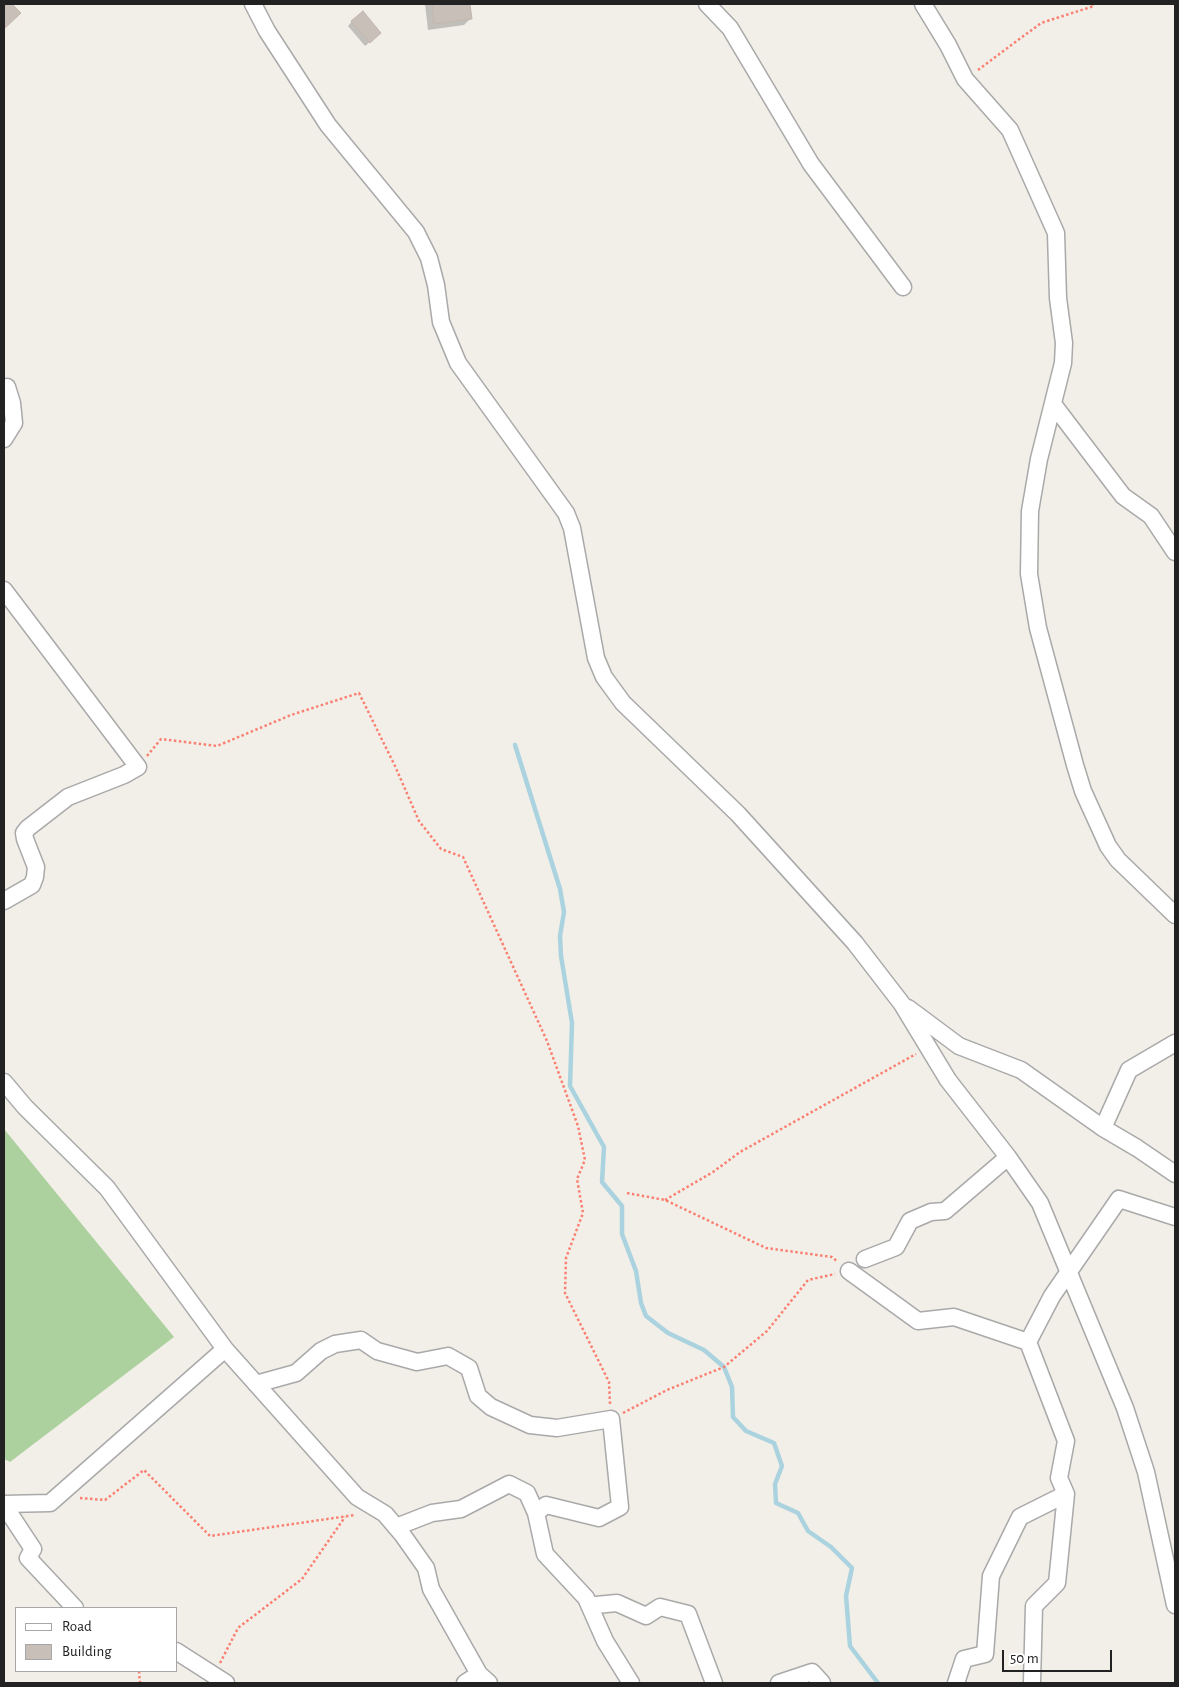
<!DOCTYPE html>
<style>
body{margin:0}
#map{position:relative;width:1179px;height:1687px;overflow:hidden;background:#f2efe9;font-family:"Alegreya Sans",sans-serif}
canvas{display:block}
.frame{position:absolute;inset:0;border:5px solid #222;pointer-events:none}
.legend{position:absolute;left:15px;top:1607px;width:162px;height:65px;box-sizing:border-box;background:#fff;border:1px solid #a7a7a7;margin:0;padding:6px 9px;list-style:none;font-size:15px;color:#222}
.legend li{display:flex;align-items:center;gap:10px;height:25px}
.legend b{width:25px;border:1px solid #a7a7a7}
.scale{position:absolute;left:1002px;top:1650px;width:110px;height:22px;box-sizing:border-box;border:2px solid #222;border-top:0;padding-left:6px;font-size:15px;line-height:18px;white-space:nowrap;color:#222;-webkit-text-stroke:4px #fff;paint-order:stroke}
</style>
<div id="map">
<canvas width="1179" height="1687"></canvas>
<div class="frame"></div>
<ul class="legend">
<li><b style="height:6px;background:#fff"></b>Road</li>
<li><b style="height:14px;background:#c7bfb8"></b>Building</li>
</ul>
<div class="scale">50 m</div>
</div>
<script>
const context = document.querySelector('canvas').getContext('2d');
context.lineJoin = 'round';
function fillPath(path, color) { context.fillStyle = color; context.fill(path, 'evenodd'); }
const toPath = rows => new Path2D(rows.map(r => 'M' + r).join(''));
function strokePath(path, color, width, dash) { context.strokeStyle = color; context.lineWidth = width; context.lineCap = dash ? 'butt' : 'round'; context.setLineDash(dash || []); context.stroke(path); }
fillPath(toPath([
 [4,1129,174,1337,10,1462,4,1459]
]), '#add19e');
fillPath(toPath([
 [425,4,468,4,470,19,464,25,428,30],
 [352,21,376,37,365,46,348,26]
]), '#0003');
strokePath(toPath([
 [515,745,560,889,564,912,560,936,561,956,572,1023,570,1086,604,1147,602,1182,622,1206,622,1234,636,1271,641,1303,646,1316,668,1333,704,1350,724,1367,732,1387,733,1417,746,1431,774,1443,782,1466,775,1484,776,1503,798,1513,808,1531,831,1547,852,1568,846,1596,850,1646,878,1683]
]), '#aad3df', 4.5);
const building = toPath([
 [4,4,12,4,21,13,4,29,4,4],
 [432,4,470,4,472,19,434,24,432,4],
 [363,11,381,33,370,43,351,21,363,11]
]);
fillPath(building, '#c7bfb8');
strokePath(building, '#c4b6ab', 1);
const minor = toPath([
 [253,4,267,31,328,125,416,232,429,258,436,285,441,322,458,363,566,513,572,528,596,658,604,677,623,703,738,814,855,943,902,1004,948,1080,1008,1157,1040,1203,1125,1408,1146,1472,1175,1605],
 [707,4,730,28,811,164,903,287],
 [923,4,948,45,965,79,1010,130,1056,233,1058,298,1064,343,1063,363,1039,459,1030,511,1029,574,1038,628,1075,765,1083,791,1108,846,1118,860,1175,915],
 [1053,404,1123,496,1151,516,1175,552],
 [4,439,14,423,12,403,7,387],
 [4,590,138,767,124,775,68,797,28,828,24,833,25,839,36,867,35,877,32,885,4,901],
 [908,1008,959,1046,1021,1070,1103,1128,1137,1148,1175,1174],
 [4,1082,25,1107,107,1188,225,1349],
 [1103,1128,1129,1070,1175,1043],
 [865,1259,896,1247,910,1221,931,1212,945,1211,1008,1157],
 [849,1271,918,1321,954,1317,1028,1342,1066,1441,1059,1478,1066,1494,1057,1583,1034,1606,1032,1682],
 [1028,1342,1052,1296,1119,1199,1175,1217],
 [256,1384,296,1373,321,1351,335,1344,361,1340,377,1351,417,1362,448,1356,469,1368,478,1396,491,1407,530,1425,557,1428,611,1419,620,1507,599,1518,546,1505,536,1513,527,1493,509,1484,461,1509,432,1513,396,1527],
 [4,1504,50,1503,225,1349,357,1497,385,1514,402,1534,426,1568,431,1589,479,1674],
 [4,1505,33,1549,28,1558,75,1608],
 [536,1513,545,1554,586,1598,605,1641,631,1683],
 [591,1608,596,1605,617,1603,646,1616,660,1607,688,1614,714,1683],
 [176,1651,226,1683],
 [465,1683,479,1674,489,1683],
 [779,1683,812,1672,822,1683],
 [956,1683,964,1659,985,1654,991,1576,1020,1517,1066,1494]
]);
strokePath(minor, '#a9a9a9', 19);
strokePath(toPath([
 [978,70,1041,23,1094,6,1093,4],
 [147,756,161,739,217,746,291,715,359,693,395,766,419,821,441,849,463,857,547,1041,578,1126,585,1160,577,1179,583,1213,566,1258,565,1293,609,1382,610,1404],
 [627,1193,665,1200,766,1248,832,1257,838,1262],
 [665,1200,713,1172,740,1152,916,1054],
 [623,1413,667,1390,724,1367,767,1331,808,1280,835,1274],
 [80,1498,105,1500,144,1470,210,1536,355,1515],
 [220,1663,238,1628,302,1579,345,1517],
 [139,1671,140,1683]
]), '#fa8072', 2.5, [2.5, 2.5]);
strokePath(minor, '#fff', 16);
</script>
